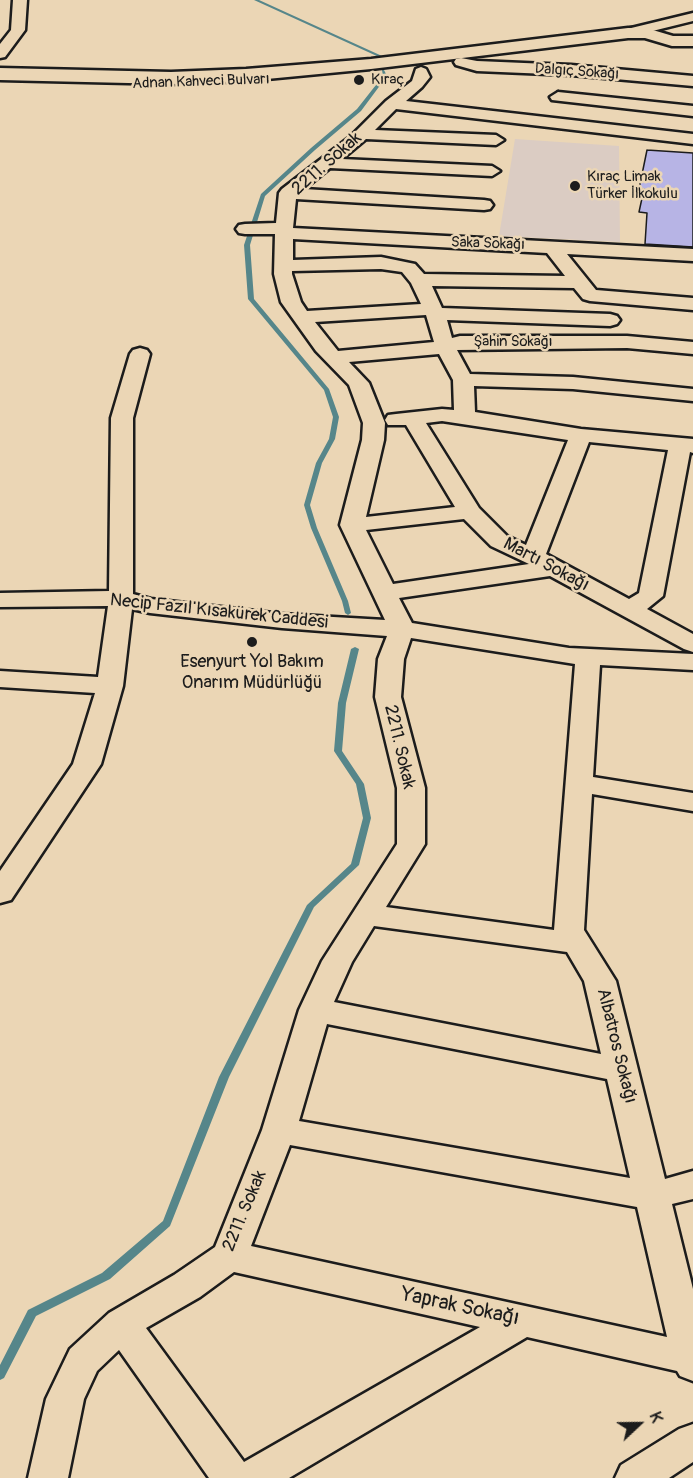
<!DOCTYPE html>
<meta charset="utf-8">
<style>
body{margin:0}
#map{position:relative;width:693px;height:1478px;overflow:hidden;background:#ebd6b5;font-family:Pangolin,sans-serif}
canvas{display:block}
.north{position:absolute;left:609px;top:1394px;width:60px;height:60px;-webkit-text-stroke:4px #ebd6b5;paint-order:stroke;rotate:68deg;font-size:16px;font-weight:700;line-height:24px;text-align:center;color:#1c1c1c}
.north::after{content:'';display:block;margin:auto;width:21px;height:27px;background:#1c1c1c;clip-path:polygon(50% 0,100% 100%,50% 72%,0 100%)}
</style>
<div id="map">
<canvas width="693" height="1478"></canvas>
<div class="north">K</div>
</div>
<script>
const context = document.querySelector('canvas').getContext('2d');
context.lineJoin = 'round';
function fillPath(path, color) { context.fillStyle = color; context.fill(path, 'evenodd'); }
const toPath = rows => new Path2D(rows.map(r => 'M' + r).join(''));
function strokePath(path, color, width, dash) { context.strokeStyle = color; context.lineWidth = width; context.lineCap = dash ? 'butt' : 'round'; context.setLineDash(dash || []); context.stroke(path); }
function drawText(font, color, halo, rows, align = 'center') {
  context.font = font + ' Pangolin,sans-serif'; context.lineWidth = 5; context.setLineDash([]); context.textBaseline = 'middle'; context.strokeStyle = halo; context.fillStyle = color; for (const [text, x, y, turn = 0] of rows) {
    context.save(); context.translate(x, y); context.rotate((+turn || 0) * Math.PI / 180); context.textAlign = isNaN(turn) ? turn : align; if (halo) context.strokeText(text, 0, 0); context.fillText(text, 0, 0); context.restore();
  }
}
fillPath(toPath([
 [515,139,619,146,620,242,499,236]
]), '#dbccc3');
fillPath(toPath([
 [254,0,259,0,382,56,379,57,254,0],
 [382,70,384,70,387,76,361,111,315,150,265,196,250,245,254,299,329,389,339,417,335,439,322,463,310,505,317,528,348,601,351,613,348,615,345,613,342,601,311,528,304,505,316,463,329,439,333,417,324,390,248,299,244,245,261,194,311,148,357,109,383,76,382,70],
 [355,647,359,649,346,703,342,751,364,784,371,818,359,865,314,907,229,1077,170,1226,110,1279,36,1316,4,1378,0,1380,0,1365,28,1310,102,1273,163,1221,219,1077,307,905,351,864,363,818,356,784,334,751,338,703,351,649,355,647]
]), '#56868a');
const building = toPath([
 [647,150,693,153,693,247,645,244,647,213,639,212,644,189,639,189,647,150]
]);
fillPath(building, '#b7b4e5');
strokePath(building, '#1c1c1c', 1.5);
const minor = toPath([
 [13,0,27,0,25,30,5,57,0,58,0,44,11,30,13,0],
 [693,13,693,21,628,37,621,33,623,30,693,13],
 [461,58,477,61,571,65,693,76,693,86,571,75,477,71,456,65,454,62,456,59,461,58],
 [421,67,426,69,430,77,422,87,406,101,693,134,693,144,396,109,375,130,496,135,504,140,496,145,366,139,342,159,492,166,500,171,492,176,330,168,304,189,484,200,490,201,493,205,490,209,484,210,296,199,293,228,693,249,693,261,567,254,596,290,693,298,693,310,590,301,583,299,574,288,432,286,442,308,610,314,617,316,620,320,617,324,610,326,447,320,452,338,460,336,627,336,693,342,693,354,627,348,457,350,470,374,573,377,693,389,693,401,573,389,474,386,475,412,581,429,693,439,693,453,690,452,663,596,647,609,693,634,693,652,684,649,550,576,399,598,412,623,569,648,693,654,693,670,600,665,593,777,693,793,693,811,592,794,584,930,616,981,665,1179,693,1171,693,1199,672,1204,693,1289,693,1381,680,1376,677,1371,527,1337,289,1478,209,1478,119,1350,97,1371,84,1399,68,1478,28,1478,46,1399,70,1349,109,1313,174,1275,215,1247,262,1130,299,1010,322,961,397,844,397,788,375,697,378,659,387,636,282,628,150,613,132,609,123,686,101,764,11,900,0,903,0,871,73,764,95,693,0,687,0,671,98,677,108,606,0,607,0,593,109,591,111,418,130,354,133,350,140,348,147,350,150,354,133,418,133,594,151,599,282,614,385,620,340,525,362,440,363,423,349,385,316,351,281,302,274,274,275,234,245,234,239,233,236,229,239,225,245,224,276,223,279,193,282,189,351,136,386,101,412,81,416,69,421,67],
 [293,239,547,253,565,276,424,274,415,264,381,257,293,260,293,239],
 [381,269,402,272,411,283,421,304,307,311,301,302,292,274,292,271,381,269],
 [426,315,434,342,338,351,315,322,426,315],
 [439,354,453,380,454,410,442,409,396,414,388,415,385,420,388,425,406,425,455,507,366,517,384,440,385,423,369,383,349,362,439,354],
 [442,421,568,440,526,545,507,536,479,508,426,423,442,421],
 [589,442,668,450,639,593,629,599,546,554,589,442],
 [464,519,491,546,529,564,393,584,366,530,464,519],
 [411,638,575,664,554,930,386,907,425,844,425,788,401,697,404,659,411,638],
 [374,926,567,952,584,981,601,1054,334,1002,352,962,374,926],
 [327,1024,607,1079,630,1178,299,1121,327,1024],
 [290,1145,637,1207,667,1337,251,1246,290,1145],
 [234,1272,480,1327,244,1462,146,1328,200,1297,234,1272],
 [558,92,693,106,693,116,552,100,550,97,558,92],
 [693,1424,693,1462,669,1478,615,1478,621,1465,679,1429,693,1424]
]);
const major = toPath([
 [628,28,646,28,673,36,693,36,693,46,672,46,645,38,628,38,371,69,246,81,171,84,0,80,0,68,171,72,246,69,371,59,628,28]
]);
strokePath(minor, '#1c1c1c', 5);
strokePath(major, '#1c1c1c', 5);
fillPath(minor, '#ebd6b5');
fillPath(major, '#ebd6b5');
for (const [x, y, r, color] of [
 [359,80,6,"#1c1c1c"],
 [575,186,6,"#1c1c1c"],
 [252,642,6,"#1c1c1c"]
]) { const dot = new Path2D(); dot.arc(x, y, r, 0, 2 * Math.PI); context.fillStyle = color; context.fill(dot); strokePath(dot, '#ebd6b5', 2); }
drawText('15px', '#1c1c1c', '#ebd6b5', [
 ["Dalgıç Sokağı",577,72,4],
 ["Adnan Kahveci Bulvarı",201,82,-2],
 ["Saka Sokağı",488,244,2],
 ["Şahin Sokağı",513,342]
]);
drawText('15px', '#1c1c1c', '#ebd6b5', [
 ["Kıraç",371,80],
 ["Kıraç Limak",587,177],
 ["Türker İlkokulu",587,194]
], 'left');
drawText('18px', '#1c1c1c', '#ebd6b5', [
 ["2211. Sokak",327,164,-41],
 ["Martı Sokağı",546,565,28],
 ["Necip Fazıl Kısakürek Caddesi",219,612,6],
 ["2211. Sokak",399,747,77],
 ["Albatros Sokağı",616,1046,76],
 ["2211. Sokak",245,1211,-67]
]);
drawText('18px', '#1c1c1c', '#ebd6b5', [
 ["Esenyurt Yol Bakım",252,662],
 ["Onarım Müdürlüğü",252,683]
]);
drawText('21px', '#1c1c1c', '#ebd6b5', [
 ["Yaprak Sokağı",460,1307,12]
]);
</script>
